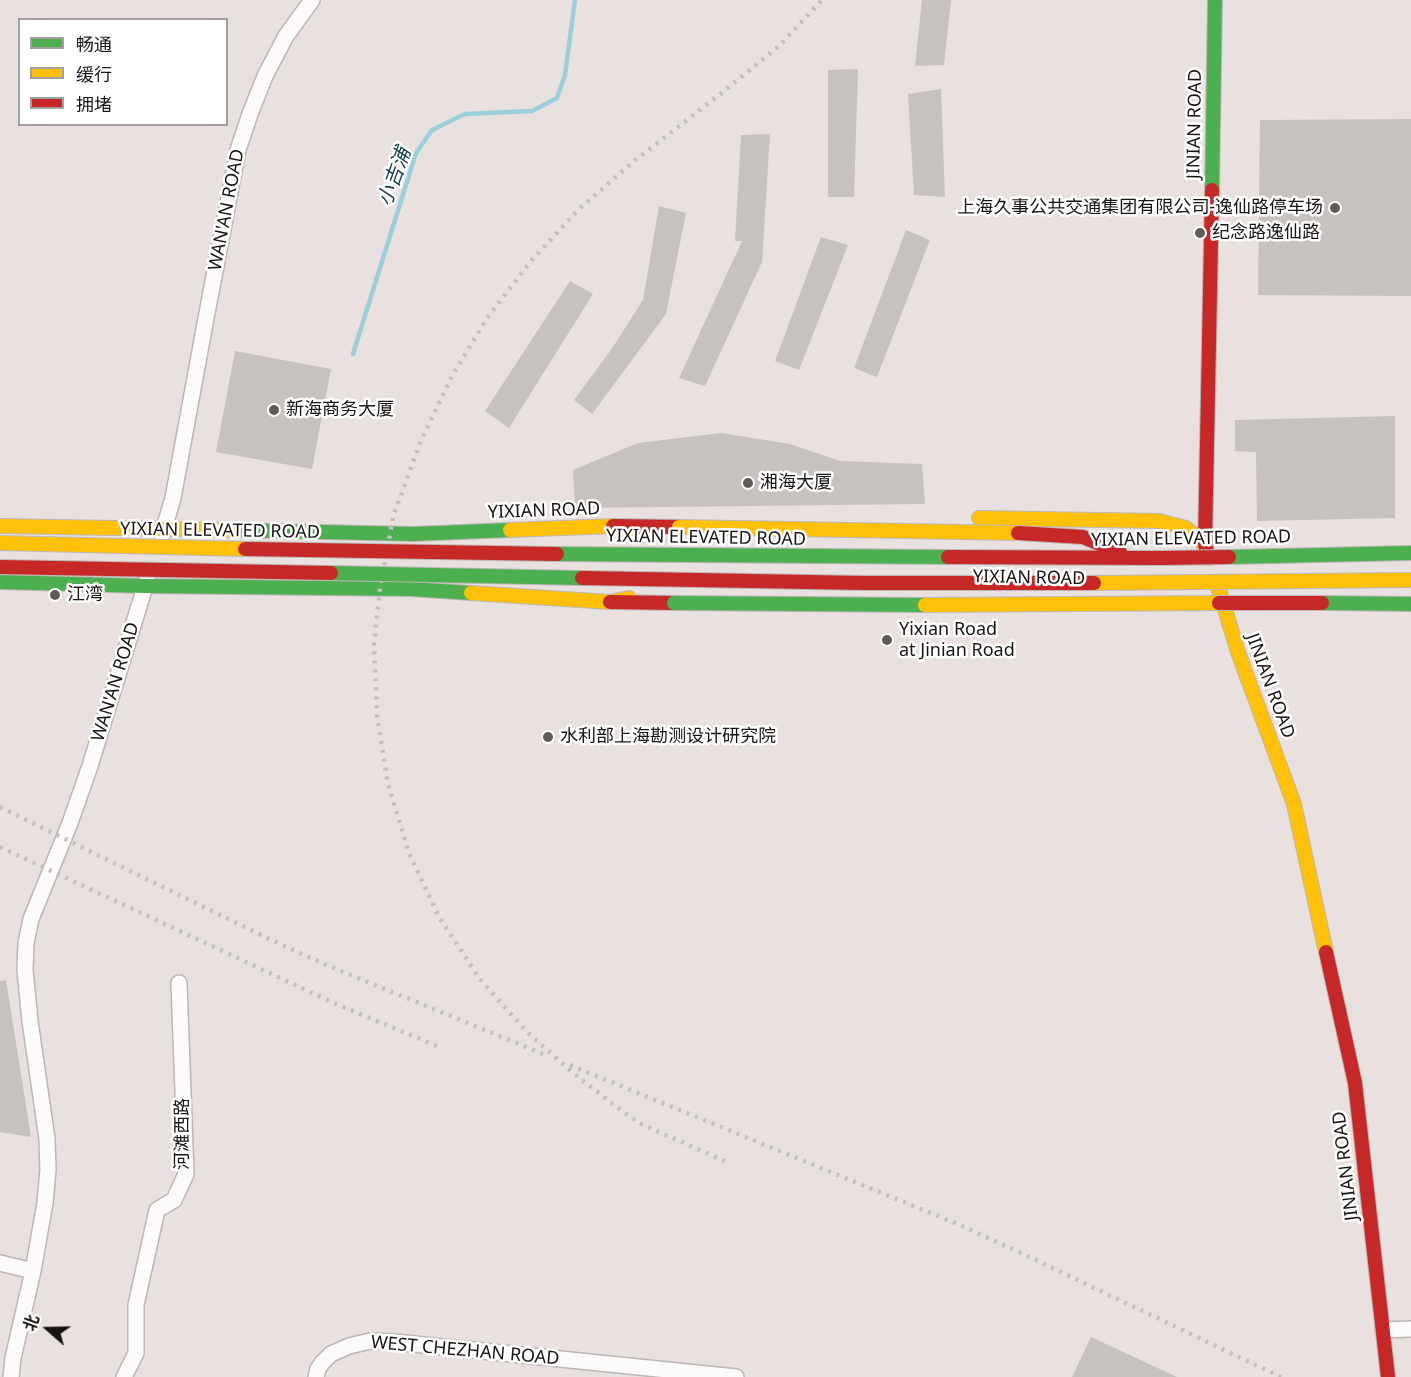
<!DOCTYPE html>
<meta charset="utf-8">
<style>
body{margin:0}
#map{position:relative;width:1411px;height:1377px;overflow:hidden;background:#e9e1df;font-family:"Noto Sans","Noto Sans SC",sans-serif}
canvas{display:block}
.legend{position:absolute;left:18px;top:18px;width:210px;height:108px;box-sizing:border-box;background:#fff;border:2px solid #a3a1a0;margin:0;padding:8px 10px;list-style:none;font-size:18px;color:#181412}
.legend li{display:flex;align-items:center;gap:12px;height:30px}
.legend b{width:30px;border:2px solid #a3a1a0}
.north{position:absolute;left:18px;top:1299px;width:60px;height:60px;-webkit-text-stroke:4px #fff;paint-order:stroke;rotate:290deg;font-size:16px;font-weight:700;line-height:24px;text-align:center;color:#181412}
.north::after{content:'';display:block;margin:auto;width:21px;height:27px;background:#181412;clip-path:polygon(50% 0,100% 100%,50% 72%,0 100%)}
</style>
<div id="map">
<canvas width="1411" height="1377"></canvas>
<ul class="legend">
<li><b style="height:8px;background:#4caf50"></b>畅通</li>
<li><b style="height:8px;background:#ffc107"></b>缓行</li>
<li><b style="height:8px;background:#c62828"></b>拥堵</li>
</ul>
<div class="north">北</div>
</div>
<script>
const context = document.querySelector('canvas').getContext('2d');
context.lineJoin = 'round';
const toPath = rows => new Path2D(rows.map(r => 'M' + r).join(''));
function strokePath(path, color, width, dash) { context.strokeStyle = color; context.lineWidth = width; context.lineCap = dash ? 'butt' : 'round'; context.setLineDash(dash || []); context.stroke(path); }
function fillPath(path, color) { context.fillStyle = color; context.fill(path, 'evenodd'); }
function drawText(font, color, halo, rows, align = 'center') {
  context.font = font + ' "Noto Sans","Noto Sans SC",sans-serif'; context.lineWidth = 5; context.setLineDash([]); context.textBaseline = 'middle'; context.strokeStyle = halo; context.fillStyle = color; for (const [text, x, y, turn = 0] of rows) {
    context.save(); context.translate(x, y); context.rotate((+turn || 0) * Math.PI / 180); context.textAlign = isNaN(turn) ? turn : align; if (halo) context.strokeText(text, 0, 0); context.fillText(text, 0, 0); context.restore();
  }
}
strokePath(toPath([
 [353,354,416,153,432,130,465,114,532,111,557,98,565,75,575,0]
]), '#9bcfdc', 4.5);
fillPath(toPath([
 [922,0,951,0,944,65,915,66],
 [858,69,854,197,828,197,828,70],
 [941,89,945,197,914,195,908,94],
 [1411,119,1411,296,1258,295,1260,120],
 [770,134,762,262,705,386,679,378,742,241,735,241,741,135],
 [659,206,686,213,666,314,592,414,574,400,611,350,643,300],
 [906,230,930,240,877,377,854,368],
 [821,237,848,245,799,370,775,361],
 [570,281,593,294,509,428,485,411],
 [235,351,331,369,312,469,216,452],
 [1395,416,1395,518,1257,521,1256,452,1235,451,1235,420],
 [721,433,790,444,840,461,922,464,925,504,575,508,573,470,638,443],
 [6,980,31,1137,0,1132,0,981],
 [1091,1337,1177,1377,1072,1377]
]), '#c7c1c0');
const street = toPath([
 [162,535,173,498,204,329,238,150,250,114,265,76,286,36,312,0],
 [0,1263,33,1271],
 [1383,1330,1411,1329],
 [11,1377,13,1358,33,1271,45,1203,48,1170,47,1139,30,1021,25,970,26,943,31,919,70,823,90,766,147,580],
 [124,1377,136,1353,136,1305,157,1210,174,1200,186,1174,179,983],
 [316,1377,318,1369,322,1363,331,1354,349,1346,370,1341,394,1342,736,1377]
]);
const fast = toPath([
 [1212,190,1215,0],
 [232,530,413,534,510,530],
 [0,582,145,586,410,589,471,593],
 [1322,603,1411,604]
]);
const slow = toPath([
 [979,518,1159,521,1186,528,1205,545],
 [0,526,232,530],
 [510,530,613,526,632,533],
 [1219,590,1238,652,1294,804,1326,952],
 [471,593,610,602,629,598]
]);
const jam = toPath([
 [613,526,679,527],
 [1209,558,1205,545,1212,190],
 [610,602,674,603],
 [1326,952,1355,1083,1388,1377]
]);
strokePath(street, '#bcb6b5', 18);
strokePath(fast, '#bcb6b5', 16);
strokePath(slow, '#bcb6b5', 16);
strokePath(jam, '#bcb6b5', 16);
strokePath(street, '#fcfafa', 15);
strokePath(fast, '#4caf50', 14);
strokePath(slow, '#ffc107', 14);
strokePath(jam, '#c62828', 14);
strokePath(toPath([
 [0,807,267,938,324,964,548,1056],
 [0,847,336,1004,437,1046],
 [570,1065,960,1225,1019,1252,1281,1377],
 [725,1161,643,1125,622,1111,578,1077,527,1032,479,978,439,917,409,853,388,784,377,716,374,644,380,588,393,517,420,443,451,378,487,318,531,261,579,209,633,162,718,96,779,46,822,0]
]), '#c3c1c0', 4.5, [3, 6]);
const fastBridge = toPath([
 [557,554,948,557],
 [1229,557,1411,553],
 [331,573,582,578],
 [674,603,925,605]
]);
const slowBridge = toPath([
 [679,527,1018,533],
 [0,543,245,549],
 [1094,583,1411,580],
 [925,605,1219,603]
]);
const jamBridge = toPath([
 [1018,533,1083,537,1120,552],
 [245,549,557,554],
 [948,557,1162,558,1229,557],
 [0,567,331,573],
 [582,578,865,583,1094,583],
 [1219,603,1322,603]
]);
strokePath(fastBridge, '#bcb6b5', 16, []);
strokePath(slowBridge, '#bcb6b5', 16, []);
strokePath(jamBridge, '#bcb6b5', 16, []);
strokePath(fastBridge, '#4caf50', 14);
strokePath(slowBridge, '#ffc107', 14);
strokePath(jamBridge, '#c62828', 14);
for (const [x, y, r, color] of [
 [1335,208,6,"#615c5a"],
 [1200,233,6,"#615c5a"],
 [274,410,6,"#615c5a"],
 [748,483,6,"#615c5a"],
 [55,595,6,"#615c5a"],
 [887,640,6,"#615c5a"],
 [548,737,6,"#615c5a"]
]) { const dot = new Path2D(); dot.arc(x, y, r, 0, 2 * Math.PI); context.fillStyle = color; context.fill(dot); strokePath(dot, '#fff', 2); }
drawText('18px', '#181412', '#fff', [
 ["JINIAN ROAD",1195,124,-89],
 ["WAN'AN ROAD",227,210,-79],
 ["YIXIAN ROAD",544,511,-2],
 ["YIXIAN ELEVATED ROAD",220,531,1],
 ["YIXIAN ELEVATED ROAD",706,538,1],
 ["YIXIAN ELEVATED ROAD",1191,539,-1],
 ["YIXIAN ROAD",1029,578,1],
 ["WAN'AN ROAD",116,682,-73],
 ["JINIAN ROAD",1270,686,70],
 ["河滩西路",183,1134,-90],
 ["JINIAN ROAD",1346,1166,-97],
 ["WEST CHEZHAN ROAD",465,1351,5]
]);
drawText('18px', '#181412', '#fff', [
 ["上海久事公共交通集团有限公司-逸仙路停车场",1323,208,"right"],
 ["纪念路逸仙路",1212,233],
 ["新海商务大厦",286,410],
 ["湘海大厦",760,483],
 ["江湾",67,595],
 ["Yixian Road",899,630],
 ["at Jinian Road",899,651],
 ["水利部上海勘测设计研究院",560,737]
], 'left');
drawText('italic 20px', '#173c45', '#fff', [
 ["小吉浦",395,177,-70]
]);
</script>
